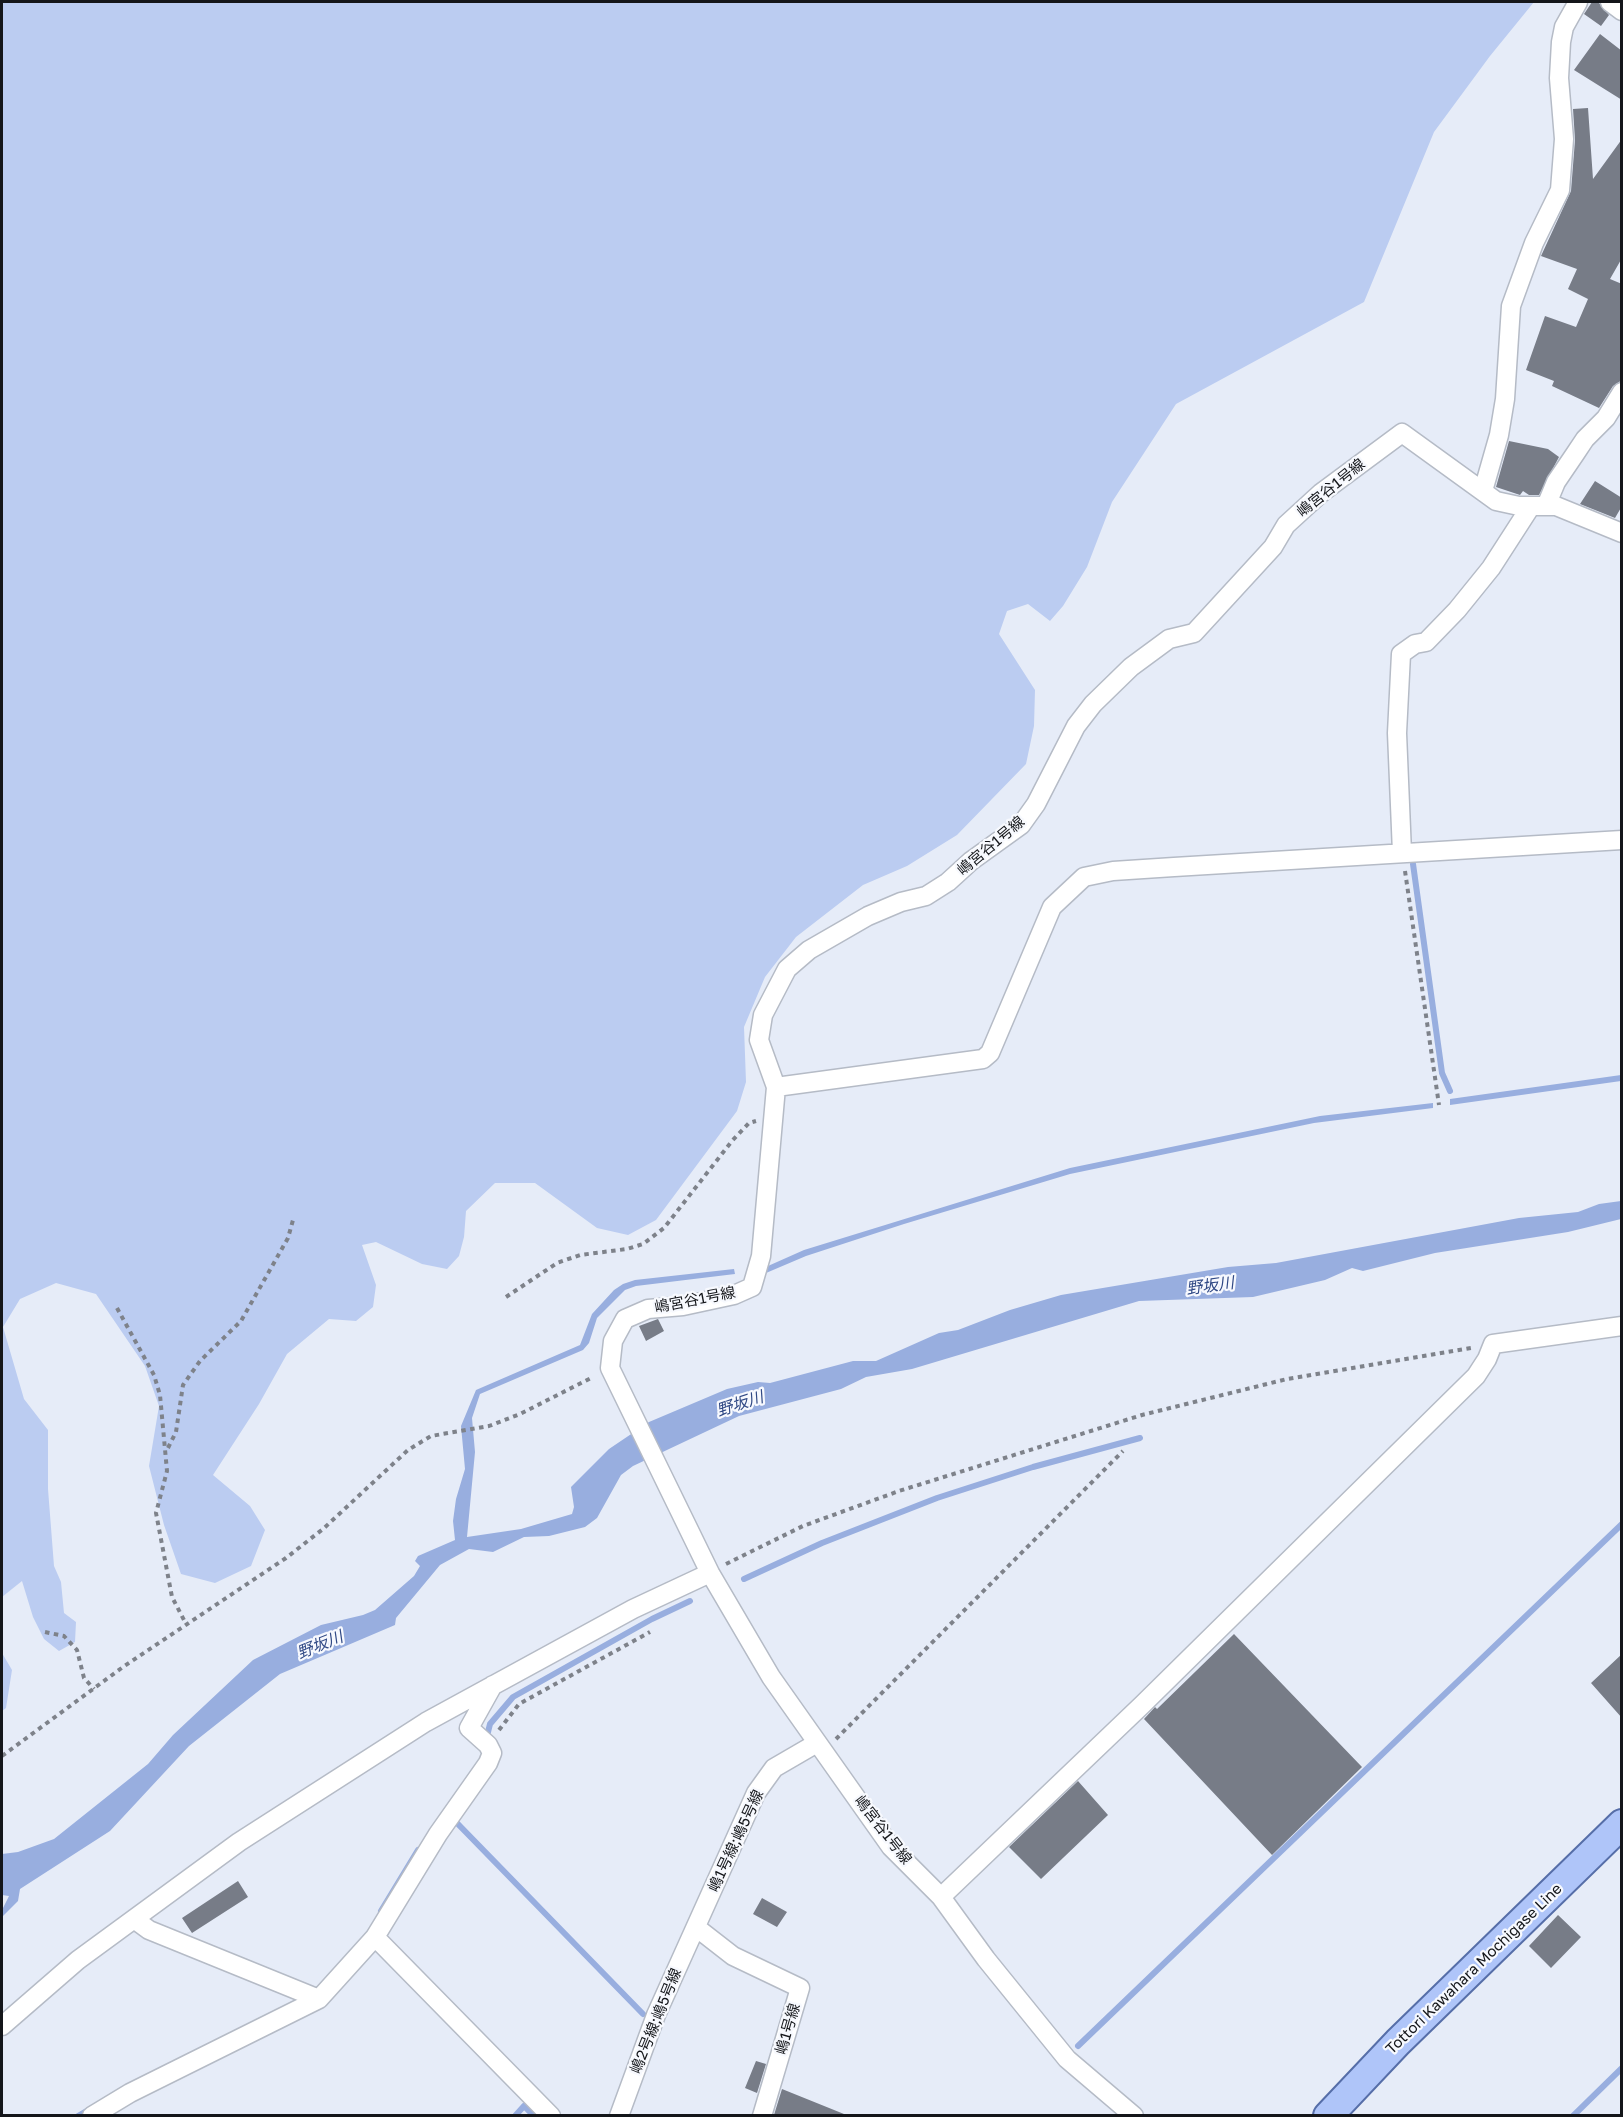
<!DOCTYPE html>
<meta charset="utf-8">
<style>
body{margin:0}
#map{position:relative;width:1623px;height:2117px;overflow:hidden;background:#e6ecf8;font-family:"Golos Text",sans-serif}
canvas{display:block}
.frame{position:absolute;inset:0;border:3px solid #14161a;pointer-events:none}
</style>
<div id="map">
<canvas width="1623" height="2117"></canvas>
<div class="frame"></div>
</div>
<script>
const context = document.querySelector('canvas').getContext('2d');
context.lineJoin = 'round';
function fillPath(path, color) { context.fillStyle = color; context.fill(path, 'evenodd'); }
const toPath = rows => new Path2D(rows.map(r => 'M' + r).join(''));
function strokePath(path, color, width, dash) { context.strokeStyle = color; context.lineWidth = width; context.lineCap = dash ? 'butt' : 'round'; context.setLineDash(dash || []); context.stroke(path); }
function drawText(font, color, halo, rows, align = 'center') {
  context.font = font + ' "Golos Text","Noto Sans JP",sans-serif'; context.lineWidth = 4.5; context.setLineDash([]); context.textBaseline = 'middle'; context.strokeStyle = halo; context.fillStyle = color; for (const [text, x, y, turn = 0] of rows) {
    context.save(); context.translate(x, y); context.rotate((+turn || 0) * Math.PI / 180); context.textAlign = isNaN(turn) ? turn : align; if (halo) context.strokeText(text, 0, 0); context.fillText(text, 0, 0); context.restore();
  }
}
fillPath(toPath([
 [2,2,1534,2,1490,56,1434,132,1364,302,1176,404,1112,502,1087,567,1063,606,1050,621,1028,604,1007,611,999,634,1035,690,1034,726,1026,764,957,835,907,866,863,885,796,937,765,977,744,1027,746,1082,737,1111,656,1220,628,1235,597,1228,535,1183,495,1183,466,1211,464,1237,459,1256,447,1269,422,1264,376,1242,362,1245,376,1285,373,1307,356,1321,329,1319,287,1354,259,1404,213,1475,250,1506,265,1530,251,1566,215,1583,181,1574,164,1525,149,1466,159,1406,145,1366,96,1294,56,1283,20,1299,3,1327,24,1399,48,1430,48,1489,54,1566,61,1582,64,1613,76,1622,75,1642,59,1651,44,1639,33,1617,22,1581,2,1597],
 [2,1653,12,1670,6,1708,2,1711]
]), '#bbccf1');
fillPath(toPath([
 [1621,1075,1621,1081,1450,1105,1450,1099],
 [1433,1103,1433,1108,1314,1123,1070,1174,904,1224,806,1256,766,1273,768,1266,804,1250,1070,1168,1320,1116],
 [1621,1201,1621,1219,1568,1232,1435,1253,1363,1271,1352,1268,1325,1280,1253,1297,1139,1301,912,1369,866,1377,841,1389,739,1416,633,1466,621,1475,597,1518,585,1527,549,1536,524,1537,493,1552,469,1549,440,1565,396,1618,395,1625,280,1674,189,1746,110,1831,20,1889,18,1901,2,1917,2,1910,9,1896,2,1895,2,1854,18,1852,54,1839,148,1764,173,1735,253,1660,321,1625,363,1615,375,1610,414,1576,420,1566,415,1561,418,1556,455,1540,453,1521,456,1499,465,1469,461,1426,476,1390,580,1345,592,1314,614,1290,623,1284,635,1280,734,1269,735,1274,636,1286,625,1290,597,1318,589,1343,583,1350,480,1394,472,1418,475,1452,467,1537,521,1529,572,1514,574,1507,571,1487,609,1449,649,1422,727,1389,758,1382,770,1383,853,1361,876,1361,939,1333,958,1330,1010,1310,1061,1295,1228,1267,1276,1263,1519,1218,1578,1212,1599,1204]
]), '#98aedf');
strokePath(toPath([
 [1413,864,1442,1073,1450,1091],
 [744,1579,822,1543,937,1498,1033,1467,1140,1438],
 [487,1736,490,1724,513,1697,652,1619,690,1601],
 [455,1821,643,2014],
 [381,1911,418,1850],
 [1078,2046,1622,1524],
 [78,2116,90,2109],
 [515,2116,524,2106,534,2116],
 [1573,2116,1622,2068]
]), '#98aedf', 6);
fillPath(toPath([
 [1592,2,1599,3,1609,15,1601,26,1584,14],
 [1600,34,1622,51,1622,100,1574,70],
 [1588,108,1593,179,1622,139,1622,258,1610,279,1622,284,1622,380,1613,386,1599,408,1552,386,1554,381,1526,370,1545,316,1576,327,1588,299,1568,289,1577,269,1541,256,1571,191,1575,140,1573,109],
 [1509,441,1548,449,1559,457,1539,495,1529,495,1523,491,1520,495,1496,487],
 [1595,481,1622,498,1622,506,1615,518,1580,504],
 [658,1319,664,1331,646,1341,639,1326],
 [1234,1634,1362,1767,1272,1855,1144,1719,1155,1707,1157,1709],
 [1622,1654,1622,1718,1591,1683],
 [1078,1781,1108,1815,1041,1879,1009,1847],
 [238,1881,248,1897,192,1933,182,1918],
 [762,1898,787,1912,777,1927,753,1914],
 [1558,1915,1581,1937,1551,1968,1529,1946],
 [756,2061,766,2064,757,2093,745,2088],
 [782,2089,844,2114,844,2115,774,2115]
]), '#777c87');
const minor = toPath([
 [1610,2,1622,11],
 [1483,491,1499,435,1505,399,1511,306,1534,243,1560,190,1564,139,1559,78,1561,42,1564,27,1578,2],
 [1546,506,1556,482,1575,454,1585,439,1606,418,1622,392],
 [1402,853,1397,733,1401,654,1415,644,1426,642,1457,610,1491,568,1531,506],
 [776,1087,983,1059,990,1053,1052,907,1084,877,1113,871,1174,867,1622,840],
 [941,1897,1142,1705,1476,1376,1487,1359,1493,1344,1622,1326],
 [134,1919,149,1930,319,1999],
 [697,1928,733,1956,800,1988,762,2116],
 [375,1937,551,2116],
 [2,2026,78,1960,239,1842,426,1722,633,1609,710,1573],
 [92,2116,130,2093,319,1999,375,1937,438,1834,488,1763,492,1753,488,1745,469,1728,493,1685],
 [619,2116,656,2015,756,1793,774,1768,817,1743],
 [1134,2116,1067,2059,986,1959,941,1897,891,1847,771,1677,710,1573,610,1368,613,1341,625,1319,648,1309,683,1306,734,1295,752,1287,761,1256,776,1087,759,1040,763,1015,787,969,809,950,868,916,901,902,926,896,948,882,971,861,1021,825,1036,804,1076,726,1093,704,1131,667,1169,639,1194,633,1273,547,1286,525,1321,493,1402,433,1496,501,1519,506,1556,506,1622,533]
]);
const primary = toPath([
 [1328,2116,1398,2042,1622,1824]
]);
strokePath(minor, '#b5bbc6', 21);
strokePath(primary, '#566ea8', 32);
strokePath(toPath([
 [1405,871,1439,1105],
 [506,1297,557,1263,580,1255,627,1249,643,1244,664,1228,732,1141,749,1123,756,1121],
 [117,1308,154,1375,160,1395,167,1471,156,1513,172,1597,186,1624],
 [168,1448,176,1432,183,1385,200,1361,241,1321,288,1238,293,1220],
 [726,1564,803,1526,899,1491,1142,1415,1287,1379,1471,1348],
 [45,1632,64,1636,77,1650,84,1678,94,1689],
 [499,1730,519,1704,650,1632],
 [836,1739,1123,1451],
 [2,1756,123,1667,286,1558,323,1529,408,1450,431,1436,489,1426,520,1414,593,1377]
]), '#7e828a', 4, [4.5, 4.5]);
strokePath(minor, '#fff', 18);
strokePath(primary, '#afc5f9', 28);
drawText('15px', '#14161a', '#f7f9fe', [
 ["嶋宮谷1号線",1331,488,-39],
 ["嶋宮谷1号線",991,846,-40],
 ["嶋宮谷1号線",695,1300,-11],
 ["嶋宮谷1号線",883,1830,52],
 ["嶋1号線;嶋5号線",736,1841,-65],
 ["Tottori Kawahara Mochigase Line",1474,1969,-44],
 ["嶋2号線;嶋5号線",656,2021,-68],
 ["嶋1号線",788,2029,-74]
]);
drawText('italic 16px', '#304985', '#f7f9fe', [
 ["野坂川",1210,1286,-8],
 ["野坂川",740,1404,-18],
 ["野坂川",320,1645,-22]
]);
</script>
